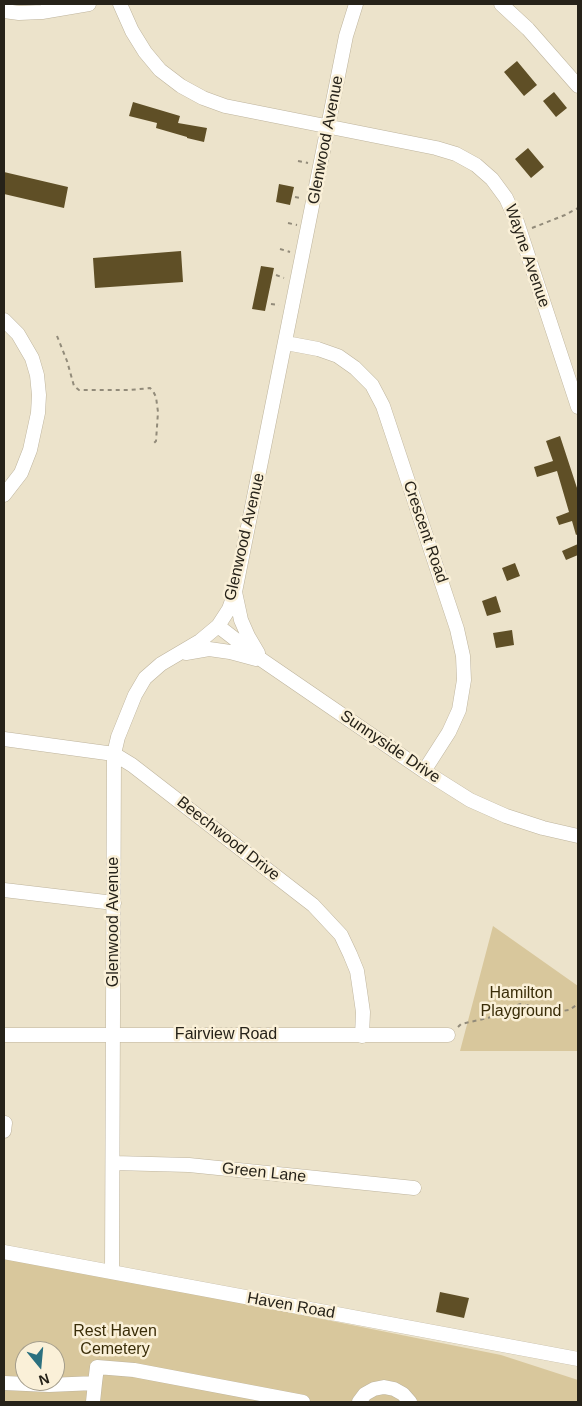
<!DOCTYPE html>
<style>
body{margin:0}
#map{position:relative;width:582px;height:1406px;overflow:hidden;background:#ece3cb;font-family:Helvetica,sans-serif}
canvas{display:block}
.frame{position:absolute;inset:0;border:5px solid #262219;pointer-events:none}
.north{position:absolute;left:15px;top:1341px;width:50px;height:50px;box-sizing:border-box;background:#faf0d8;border:1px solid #a59e8c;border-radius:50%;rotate:163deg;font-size:14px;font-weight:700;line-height:20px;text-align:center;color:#262219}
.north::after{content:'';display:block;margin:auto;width:18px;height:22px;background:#2b707f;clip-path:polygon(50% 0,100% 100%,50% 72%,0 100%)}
</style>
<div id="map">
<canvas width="582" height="1406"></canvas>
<div class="frame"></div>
<div class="north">N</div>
</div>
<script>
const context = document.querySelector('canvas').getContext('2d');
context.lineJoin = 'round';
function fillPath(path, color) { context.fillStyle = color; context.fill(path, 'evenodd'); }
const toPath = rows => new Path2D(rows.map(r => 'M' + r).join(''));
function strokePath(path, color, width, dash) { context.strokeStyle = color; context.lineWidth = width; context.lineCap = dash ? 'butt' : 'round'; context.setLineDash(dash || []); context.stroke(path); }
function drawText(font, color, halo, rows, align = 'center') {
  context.font = font + ' Helvetica,sans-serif'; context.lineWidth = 5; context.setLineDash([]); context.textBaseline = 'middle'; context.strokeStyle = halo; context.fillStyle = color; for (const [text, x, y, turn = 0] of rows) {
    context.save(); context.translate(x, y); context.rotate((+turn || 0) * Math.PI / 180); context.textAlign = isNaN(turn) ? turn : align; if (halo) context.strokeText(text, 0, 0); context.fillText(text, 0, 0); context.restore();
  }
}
fillPath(toPath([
 [493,926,578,986,578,1051,460,1051],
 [4,1258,262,1307,501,1355,578,1380,578,1402,4,1402],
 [25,1351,55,1351,55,1381,25,1381]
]), '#d8c79c');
fillPath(toPath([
 [517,61,537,85,524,96,504,72],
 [554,92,567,108,556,117,543,101],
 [133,102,180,116,178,123,207,128,204,142,187,138,187,137,156,128,157,123,129,116],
 [528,148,544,167,531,178,515,159],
 [4,172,68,187,64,208,4,194],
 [279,184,294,187,290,205,276,202],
 [181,251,183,282,95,288,93,258],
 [261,266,274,268,265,311,252,309],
 [560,436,578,491,578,534,576,535,572,521,559,525,556,517,569,512,557,471,537,477,534,467,553,461,546,441],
 [578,544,578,555,566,560,562,551],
 [515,563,520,576,507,581,502,568],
 [496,596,501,612,487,616,482,601],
 [512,630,514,645,496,648,493,633],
 [440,1292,469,1298,464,1318,436,1312]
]), '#5f4f26');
const minor = toPath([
 [120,4,132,31,145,52,160,70,181,86,203,98,225,106,436,148,456,154,476,165,492,179,506,198,517,222,578,407],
 [501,4,528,29,578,86],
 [4,11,19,13,42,12,89,4],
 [4,320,18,334,32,358,37,375,39,395,38,413,30,450,21,473,4,495],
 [286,343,318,349,338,356,355,368,372,385,383,406,457,629,463,656,464,680,459,710,449,732,424,771],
 [235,592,241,620,248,636,258,653],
 [218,626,262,660,424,771,470,800,506,816,543,828,578,836],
 [186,653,209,649,230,652,256,659],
 [4,739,114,754,132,765,313,905,341,935,350,954,357,971,360,991,363,1012,362,1036],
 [4,890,114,903],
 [4,1035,448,1035],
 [4,1131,5,1123],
 [114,1163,189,1165,414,1188],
 [4,1252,578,1359],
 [112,1272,114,754,118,737,135,695,145,678,161,664,200,641,218,626,229,609,235,592,346,36,356,4],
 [4,1383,49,1385,95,1383,97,1367,134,1370,303,1402],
 [93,1402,95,1383],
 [359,1402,365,1394,374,1389,384,1387,394,1389,403,1394,410,1402]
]);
strokePath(minor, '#beb49d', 15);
strokePath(toPath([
 [298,161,308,163],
 [295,197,301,198],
 [288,223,297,225],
 [532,228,565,215,578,208],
 [280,249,290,252],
 [276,275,284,278],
 [271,304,279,305],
 [57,336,67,361,74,386,79,390,130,390,150,388,153,391,156,397,158,412,156,441,153,444],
 [458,1027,461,1024,488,1018,520,1004,562,1011,569,1010,578,1004]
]), '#928b7a', 2, [4, 4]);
strokePath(minor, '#fff', 14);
drawText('16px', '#262219', '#faf0d8', [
 ["Glenwood Avenue",326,140,-79],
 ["Wayne Avenue",527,256,71],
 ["Crescent Road",425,532,71],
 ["Glenwood Avenue",245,537,-77],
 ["Sunnyside Drive",390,747,34],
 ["Beechwood Drive",228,839,38],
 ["Glenwood Avenue",114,922,-90],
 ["Fairview Road",226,1035],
 ["Green Lane",264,1173,6],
 ["Haven Road",291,1306,10]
]);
drawText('16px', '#3a2d08', '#faf0d8', [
 ["Hamilton",521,994],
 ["Playground",521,1012],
 ["Rest Haven",115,1332],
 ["Cemetery",115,1350]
]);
</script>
